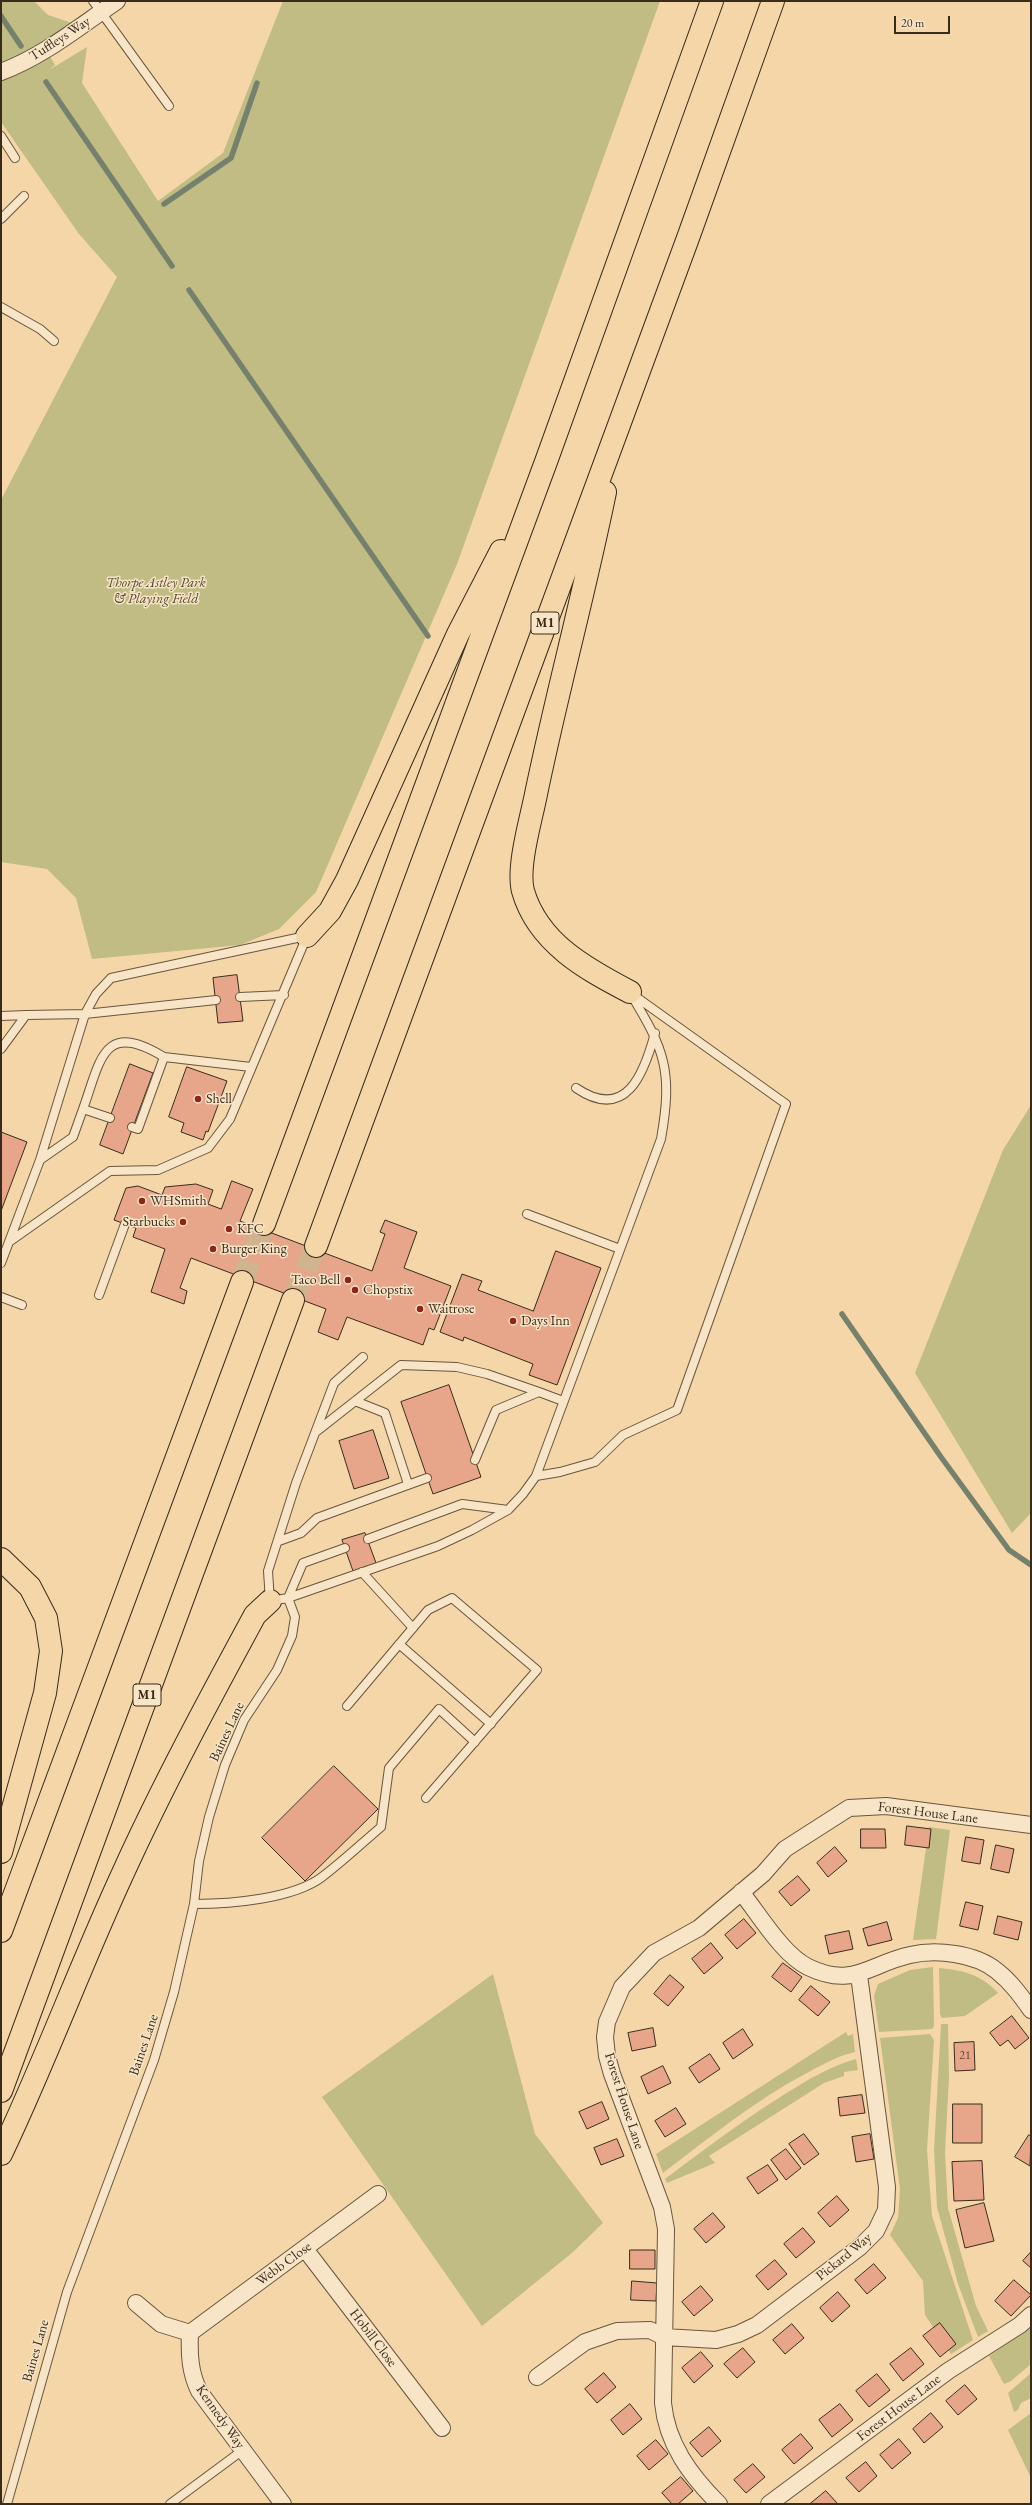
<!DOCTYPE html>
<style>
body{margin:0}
#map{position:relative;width:1032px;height:2505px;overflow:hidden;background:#f4d6a9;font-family:"EB Garamond",serif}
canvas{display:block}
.frame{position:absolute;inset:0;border:2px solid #392c1b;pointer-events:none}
.scale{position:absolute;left:894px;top:16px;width:56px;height:18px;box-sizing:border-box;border:2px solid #392c1b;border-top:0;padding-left:5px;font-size:12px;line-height:14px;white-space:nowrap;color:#392c1b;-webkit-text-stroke:3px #f8e4c7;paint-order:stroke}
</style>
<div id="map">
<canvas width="1032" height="2505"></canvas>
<div class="frame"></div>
<div class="scale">20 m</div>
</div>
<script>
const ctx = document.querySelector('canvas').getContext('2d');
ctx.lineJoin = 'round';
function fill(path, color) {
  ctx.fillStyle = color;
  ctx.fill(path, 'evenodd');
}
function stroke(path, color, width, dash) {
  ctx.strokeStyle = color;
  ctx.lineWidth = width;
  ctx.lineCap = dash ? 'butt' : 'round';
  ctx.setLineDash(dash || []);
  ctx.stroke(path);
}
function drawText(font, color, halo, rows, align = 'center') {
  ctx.font = font + ' "EB Garamond",serif';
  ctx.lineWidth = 3;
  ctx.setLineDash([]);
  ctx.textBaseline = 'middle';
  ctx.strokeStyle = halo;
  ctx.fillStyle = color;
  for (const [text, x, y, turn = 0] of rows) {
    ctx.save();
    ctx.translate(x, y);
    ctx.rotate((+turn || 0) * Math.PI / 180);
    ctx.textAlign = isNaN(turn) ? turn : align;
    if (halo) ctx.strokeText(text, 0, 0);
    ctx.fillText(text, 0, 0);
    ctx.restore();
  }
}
const green = new Path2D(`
 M 1,1 L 34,1 L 48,15 L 81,26 L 46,50 L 55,65 L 49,70 L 87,47 L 82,83 L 158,201 L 223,153 L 283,1 L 660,1 L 457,564 L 316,892 L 279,929 L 240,945 L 92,959 L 76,898 L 47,869 L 1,862 L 1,500 L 117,277 L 79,234 L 1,122 Z
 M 1031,1105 L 1031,1513 L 1012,1533 L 915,1373 L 1003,1150 Z
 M 929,1827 L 950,1830 L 936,1939 L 913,1940 Z
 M 933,1967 L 934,2026 L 932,2029 L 879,2032 L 874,1996 L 878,1984 L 910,1970 Z
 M 939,1968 C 963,1970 982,1975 998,1993 L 965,2016 L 942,2018 L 940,2014 Z
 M 493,1974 L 535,2134 L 603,2223 L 573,2252 L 482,2326 L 322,2097 Z
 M 941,2024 L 948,2024 L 949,2077 L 945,2153 L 948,2208 L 976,2306 L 988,2331 L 978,2337 L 958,2284 L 937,2207 L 934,2150 Z
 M 846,2032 L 848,2036 L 853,2034 L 855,2052 C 837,2056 822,2065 805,2074 C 754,2101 709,2138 663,2173 L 656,2154 Z
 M 930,2034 L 934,2040 L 927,2150 L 932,2216 L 973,2340 L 951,2354 L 925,2315 L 923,2281 L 890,2235 L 898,2218 L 900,2189 L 880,2038 Z
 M 856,2059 L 858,2070 L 844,2072 L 844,2076 L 824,2083 L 709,2156 L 715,2163 L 667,2183 L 665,2179 C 705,2149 743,2120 785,2094 C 808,2080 830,2066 856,2059 Z
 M 1031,2327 L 1031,2364 L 1011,2381 L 1004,2384 L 989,2356 Z
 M 1031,2373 L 1031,2398 L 1021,2403 L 1018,2410 L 1014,2412 L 1008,2393 Z
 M 1031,2413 L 1031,2478 L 1008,2430 Z`);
const stream = new Path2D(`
 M 1,16 L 21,46
 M 46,82 L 172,266
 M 164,204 L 231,158 L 257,83
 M 189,290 L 428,636
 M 842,1314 L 941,1457 L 1009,1550 L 1031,1565`);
const building = new Path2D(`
 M 237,975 L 243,1021 L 218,1023 L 213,978 Z
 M 130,1064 L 153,1073 L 123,1154 L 100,1145 Z
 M 187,1067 L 227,1081 L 208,1132 L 206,1131 L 203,1140 L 181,1132 L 184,1123 L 169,1117 Z
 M 1,1132 L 27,1142 L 1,1211 Z
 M 232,1181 L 253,1189 L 240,1221 L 372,1271 L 385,1234 L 380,1232 L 385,1220 L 417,1232 L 404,1268 L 451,1286 L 434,1330 L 429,1328 L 423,1345 L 347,1317 L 338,1340 L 318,1332 L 326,1309 L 191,1258 L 180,1288 L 187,1291 L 184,1304 L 151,1292 L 165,1249 L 133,1237 L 136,1228 L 114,1220 L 126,1188 L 138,1186 L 162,1195 L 165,1187 L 196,1184 L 213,1190 L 208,1204 L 221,1209 Z
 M 556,1251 L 601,1268 L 557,1385 L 529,1375 L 533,1364 L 464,1337 L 463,1341 L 440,1332 L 462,1274 L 482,1281 L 478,1290 L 533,1311 Z
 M 449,1385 L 481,1477 L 433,1494 L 401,1402 Z
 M 373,1430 L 389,1478 L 354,1489 L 339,1441 Z
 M 365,1533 L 376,1563 L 353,1571 L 342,1540 Z
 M 334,1766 L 378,1809 L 305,1881 L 262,1838 Z
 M 907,1826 L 931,1829 L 929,1848 L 905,1845 Z
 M 861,1829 L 885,1829 L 886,1848 L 861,1848 Z
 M 966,1837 L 984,1840 L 980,1864 L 962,1861 Z
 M 996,1845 L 1014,1849 L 1009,1873 L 991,1869 Z
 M 835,1847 L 847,1861 L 828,1877 L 817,1863 Z
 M 798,1876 L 810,1890 L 791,1906 L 779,1892 Z
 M 966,1902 L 983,1906 L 978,1930 L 960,1926 Z
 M 998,1916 L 1022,1922 L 1018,1940 L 994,1934 Z
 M 744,1919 L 756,1933 L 737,1949 L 725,1935 Z
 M 887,1922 L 892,1940 L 868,1946 L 863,1929 Z
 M 849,1931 L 853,1949 L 829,1954 L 825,1936 Z
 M 711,1943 L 723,1958 L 704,1974 L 692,1959 Z
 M 783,1963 L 802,1977 L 791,1992 L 772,1977 Z
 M 670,1975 L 684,1987 L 668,2006 L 654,1994 Z
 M 811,1986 L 830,2002 L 818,2016 L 799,2000 Z
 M 1012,2016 L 1029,2038 L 1015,2049 L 1008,2040 L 1000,2046 L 990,2033 Z
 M 653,2028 L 656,2046 L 632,2051 L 628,2033 Z
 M 743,2029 L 753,2045 L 733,2059 L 723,2043 Z
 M 974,2042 L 975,2070 L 955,2071 L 954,2043 Z
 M 710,2054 L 720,2069 L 699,2083 L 689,2068 Z
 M 663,2066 L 671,2083 L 648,2094 L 641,2077 Z
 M 862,2095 L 865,2113 L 840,2116 L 838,2098 Z
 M 602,2102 L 609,2119 L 587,2129 L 579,2112 Z
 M 953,2104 L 982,2104 L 982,2143 L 953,2143 Z
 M 676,2108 L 686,2124 L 665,2137 L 655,2121 Z
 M 804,2134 L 819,2154 L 804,2165 L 789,2144 Z
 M 870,2134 L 874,2159 L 856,2162 L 852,2137 Z
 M 1029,2135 L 1031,2136 L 1030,2166 L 1015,2157 Z
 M 617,2139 L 624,2156 L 601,2165 L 594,2148 Z
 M 786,2149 L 801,2168 L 786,2180 L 771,2160 Z
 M 982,2161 L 984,2200 L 954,2201 L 952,2162 Z
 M 768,2165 L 778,2180 L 758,2194 L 747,2178 Z
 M 837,2196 L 849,2210 L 830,2227 L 818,2213 Z
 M 984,2203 L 994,2241 L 965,2248 L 956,2210 Z
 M 713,2213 L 725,2227 L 706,2243 L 694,2229 Z
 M 803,2228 L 815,2242 L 796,2258 L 784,2244 Z
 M 630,2250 L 655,2250 L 655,2269 L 630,2269 Z
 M 1031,2252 L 1031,2268 L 1023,2261 Z
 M 775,2260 L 787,2274 L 768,2290 L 756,2276 Z
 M 874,2264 L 886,2278 L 867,2294 L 855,2280 Z
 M 1014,2280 L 1031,2295 L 1011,2316 L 995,2301 Z
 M 632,2281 L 657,2283 L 656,2301 L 631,2300 Z
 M 701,2286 L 713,2300 L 694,2316 L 682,2302 Z
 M 838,2292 L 850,2306 L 832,2322 L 820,2308 Z
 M 940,2323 L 956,2344 L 940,2357 L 923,2336 Z
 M 792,2324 L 804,2338 L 785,2354 L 773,2340 Z
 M 743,2348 L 755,2362 L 737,2378 L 724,2364 Z
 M 911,2348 L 924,2364 L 903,2381 L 890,2364 Z
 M 701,2352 L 713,2366 L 694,2383 L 682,2368 Z
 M 604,2373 L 616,2387 L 597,2403 L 585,2389 Z
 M 877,2374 L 890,2390 L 869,2407 L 856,2391 Z
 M 965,2385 L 977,2399 L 958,2415 L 946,2401 Z
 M 630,2404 L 642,2419 L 623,2435 L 611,2420 Z
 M 840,2404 L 853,2420 L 832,2437 L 819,2420 Z
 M 931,2413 L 943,2427 L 924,2443 L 913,2429 Z
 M 709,2427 L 721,2441 L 702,2457 L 690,2443 Z
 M 801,2434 L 813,2448 L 794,2464 L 782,2450 Z
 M 899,2439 L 911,2453 L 892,2469 L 880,2455 Z
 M 656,2440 L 668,2454 L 649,2470 L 637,2456 Z
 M 866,2462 L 877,2476 L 859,2492 L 846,2478 Z
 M 753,2464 L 765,2477 L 746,2493 L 734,2480 Z
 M 681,2477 L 693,2491 L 678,2504 L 672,2504 L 662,2493 Z
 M 826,2491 L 838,2504 L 810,2504 Z`);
const highwayTunnel = new Path2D(`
 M 242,1282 L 264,1224
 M 293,1300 L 316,1246`);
const lane = new Path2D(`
 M 93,1 L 169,106
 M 1,136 L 15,158
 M 1,219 L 24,196
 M 1,307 L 40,329 L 54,341
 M 240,997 L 284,995
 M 1,1016 L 26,1015
 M 1,1049 L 26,1015 L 85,1014 L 216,1000
 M 576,1088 C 626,1122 644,1074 655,1033
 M 83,1109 C 101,1059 103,1020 164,1057
 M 132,1127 L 138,1129 L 164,1057 L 251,1067
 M 40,1160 L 73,1137 L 83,1109 L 110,1118
 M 527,1214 L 620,1249
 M 9,1242 L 110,1171 L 158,1170 L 208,1148 L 230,1119 L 307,936
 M 1,1263 L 40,1160 L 85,1014 L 96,994 L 111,978 L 306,936
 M 99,1295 L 125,1224
 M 1,1297 L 22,1305
 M 363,1357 L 334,1383 L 296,1483 L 268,1571 L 270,1601 L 288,1598 L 438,1546 L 472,1530 L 508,1510 L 523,1494 L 536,1476 L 661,1139 C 673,1071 665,1050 630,993
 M 355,1401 L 385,1413 L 408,1484
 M 317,1431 L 401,1365 L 457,1367 L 487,1374 L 539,1392
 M 475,1460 L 496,1410 L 539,1392 L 563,1401
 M 536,1476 L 560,1472 L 595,1462 L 623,1435 L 677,1410 L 786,1104 L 632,994
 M 368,1539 L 462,1504 L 508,1510
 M 279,1541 L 301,1533 L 317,1518 L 427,1478
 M 362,1572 L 413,1628
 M 399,1644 L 491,1724
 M 347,1706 L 428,1610 L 452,1598 L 537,1670 L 426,1798
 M 194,1904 C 230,1904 293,1899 322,1877 C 342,1862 361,1844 381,1827 L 389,1768 L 439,1709 L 475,1742
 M 7,2504 L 67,2292 L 154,2060 L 174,1992 L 194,1904 L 199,1861 L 209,1817 L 225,1765 L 244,1720 L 277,1670 L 292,1636 L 295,1617 L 288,1598 L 303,1563 L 345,1548
 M 170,2504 L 243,2450`);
const street = new Path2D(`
 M 1,72 C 44,56 80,26 117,1
 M 741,1892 C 759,1914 782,1954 808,1967 C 853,1989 869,1964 910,1955 C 936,1949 975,1953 997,1971 C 1011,1982 1021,1996 1031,2010
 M 305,2249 L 442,2428
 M 136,2303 L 161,2324 L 190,2333 C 189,2355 190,2372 199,2391 L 283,2504
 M 190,2333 L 378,2194
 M 537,2377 L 585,2342 L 617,2331 L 650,2330 L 664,2337 L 716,2340 L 738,2334 L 757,2325 L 860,2247 L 876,2231 L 886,2210 L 887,2187 L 859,1975
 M 719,2504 C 690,2475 667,2444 663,2403 L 666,2229 L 662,2207 L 612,2074 L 607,2056 L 605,2037 L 607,2022 L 622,1987 L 654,1953 L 699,1928 L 763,1874 L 785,1849 L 849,1808 L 886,1806 L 1031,1825
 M 769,2504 L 948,2371 L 1020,2325 L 1031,2315`);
const highway = new Path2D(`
 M 605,492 C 584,595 556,696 535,799 C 530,823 517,868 523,891 C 538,943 586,969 630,992
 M 307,936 L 330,911 L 347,880 L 458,634 L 501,551
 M 264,1224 L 547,459 L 712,1
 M 316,1246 L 688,238 L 773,1
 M 1,1559 L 30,1587 L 46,1618 L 51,1651 L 45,1693 L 1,1852
 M 1,1931 L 242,1282
 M 1,2091 L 293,1300
 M 1,2154 C 45,2062 80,1966 123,1873 C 163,1785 209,1700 255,1615 L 270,1601`);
const markers = [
 [198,1099,4,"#8f2418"],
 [142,1201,4,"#8f2418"],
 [183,1222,4,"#8f2418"],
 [229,1229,4,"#8f2418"],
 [213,1249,4,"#8f2418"],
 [348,1280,4,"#8f2418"],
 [355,1290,4,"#8f2418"],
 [420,1309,4,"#8f2418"],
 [513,1321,4,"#8f2418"]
];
const numberNames = [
 ["21",965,2056]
];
const shields = [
 [545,623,28],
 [147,1695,28]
];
const shieldNames = [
 ["M1",545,623],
 ["M1",147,1695]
];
const streetNames = [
 ["Tuffleys Way",60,39,-33],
 ["Baines Lane",227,1732,-65],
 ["Forest House Lane",928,1813,7],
 ["Baines Lane",144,2045,-71],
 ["Forest House Lane",624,2101,72],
 ["Pickard Way",844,2257,-39],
 ["Webb Close",284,2264,-36],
 ["Hobill Close",373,2338,53],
 ["Baines Lane",36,2351,-74],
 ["Forest House Lane",899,2408,-37],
 ["Kennedy Way",220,2417,55]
];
const parkNames = [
 ["Thorpe Astley Park",156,583],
 ["& Playing Field",156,599]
];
const poiNames = [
 ["Shell",206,1099],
 ["WHSmith",150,1201],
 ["Starbucks",175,1222,"right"],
 ["KFC",237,1229],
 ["Burger King",221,1249],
 ["Taco Bell",340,1280,"right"],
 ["Chopstix",363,1290],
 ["Waitrose",428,1309],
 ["Days Inn",521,1321]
];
fill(green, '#c0bc84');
stroke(stream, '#75816d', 5.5);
fill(building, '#e7a589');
stroke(building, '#392c1b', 1);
stroke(highwayTunnel, '#cfb48d', 22, [22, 11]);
stroke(lane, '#68563e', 10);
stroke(street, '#68563e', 18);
stroke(highway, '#392c1b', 24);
stroke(lane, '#f8e4c7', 8);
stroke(street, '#f8e4c7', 16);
stroke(highway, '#f4d6a9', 22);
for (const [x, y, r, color] of markers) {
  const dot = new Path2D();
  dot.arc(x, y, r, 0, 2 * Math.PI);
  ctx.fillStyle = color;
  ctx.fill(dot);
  stroke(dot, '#f8e4c7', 1.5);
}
drawText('12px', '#644a36', null, numberNames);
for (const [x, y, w] of shields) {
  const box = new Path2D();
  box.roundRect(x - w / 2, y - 11, w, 22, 3);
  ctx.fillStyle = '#f8e4c7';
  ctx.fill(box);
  stroke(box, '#392c1b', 1);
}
drawText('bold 13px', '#392c1b', null, shieldNames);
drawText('14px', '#392c1b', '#f8e4c7', streetNames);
drawText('italic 14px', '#544930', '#f8e4c7', parkNames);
drawText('14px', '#392c1b', '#f8e4c7', poiNames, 'left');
</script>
